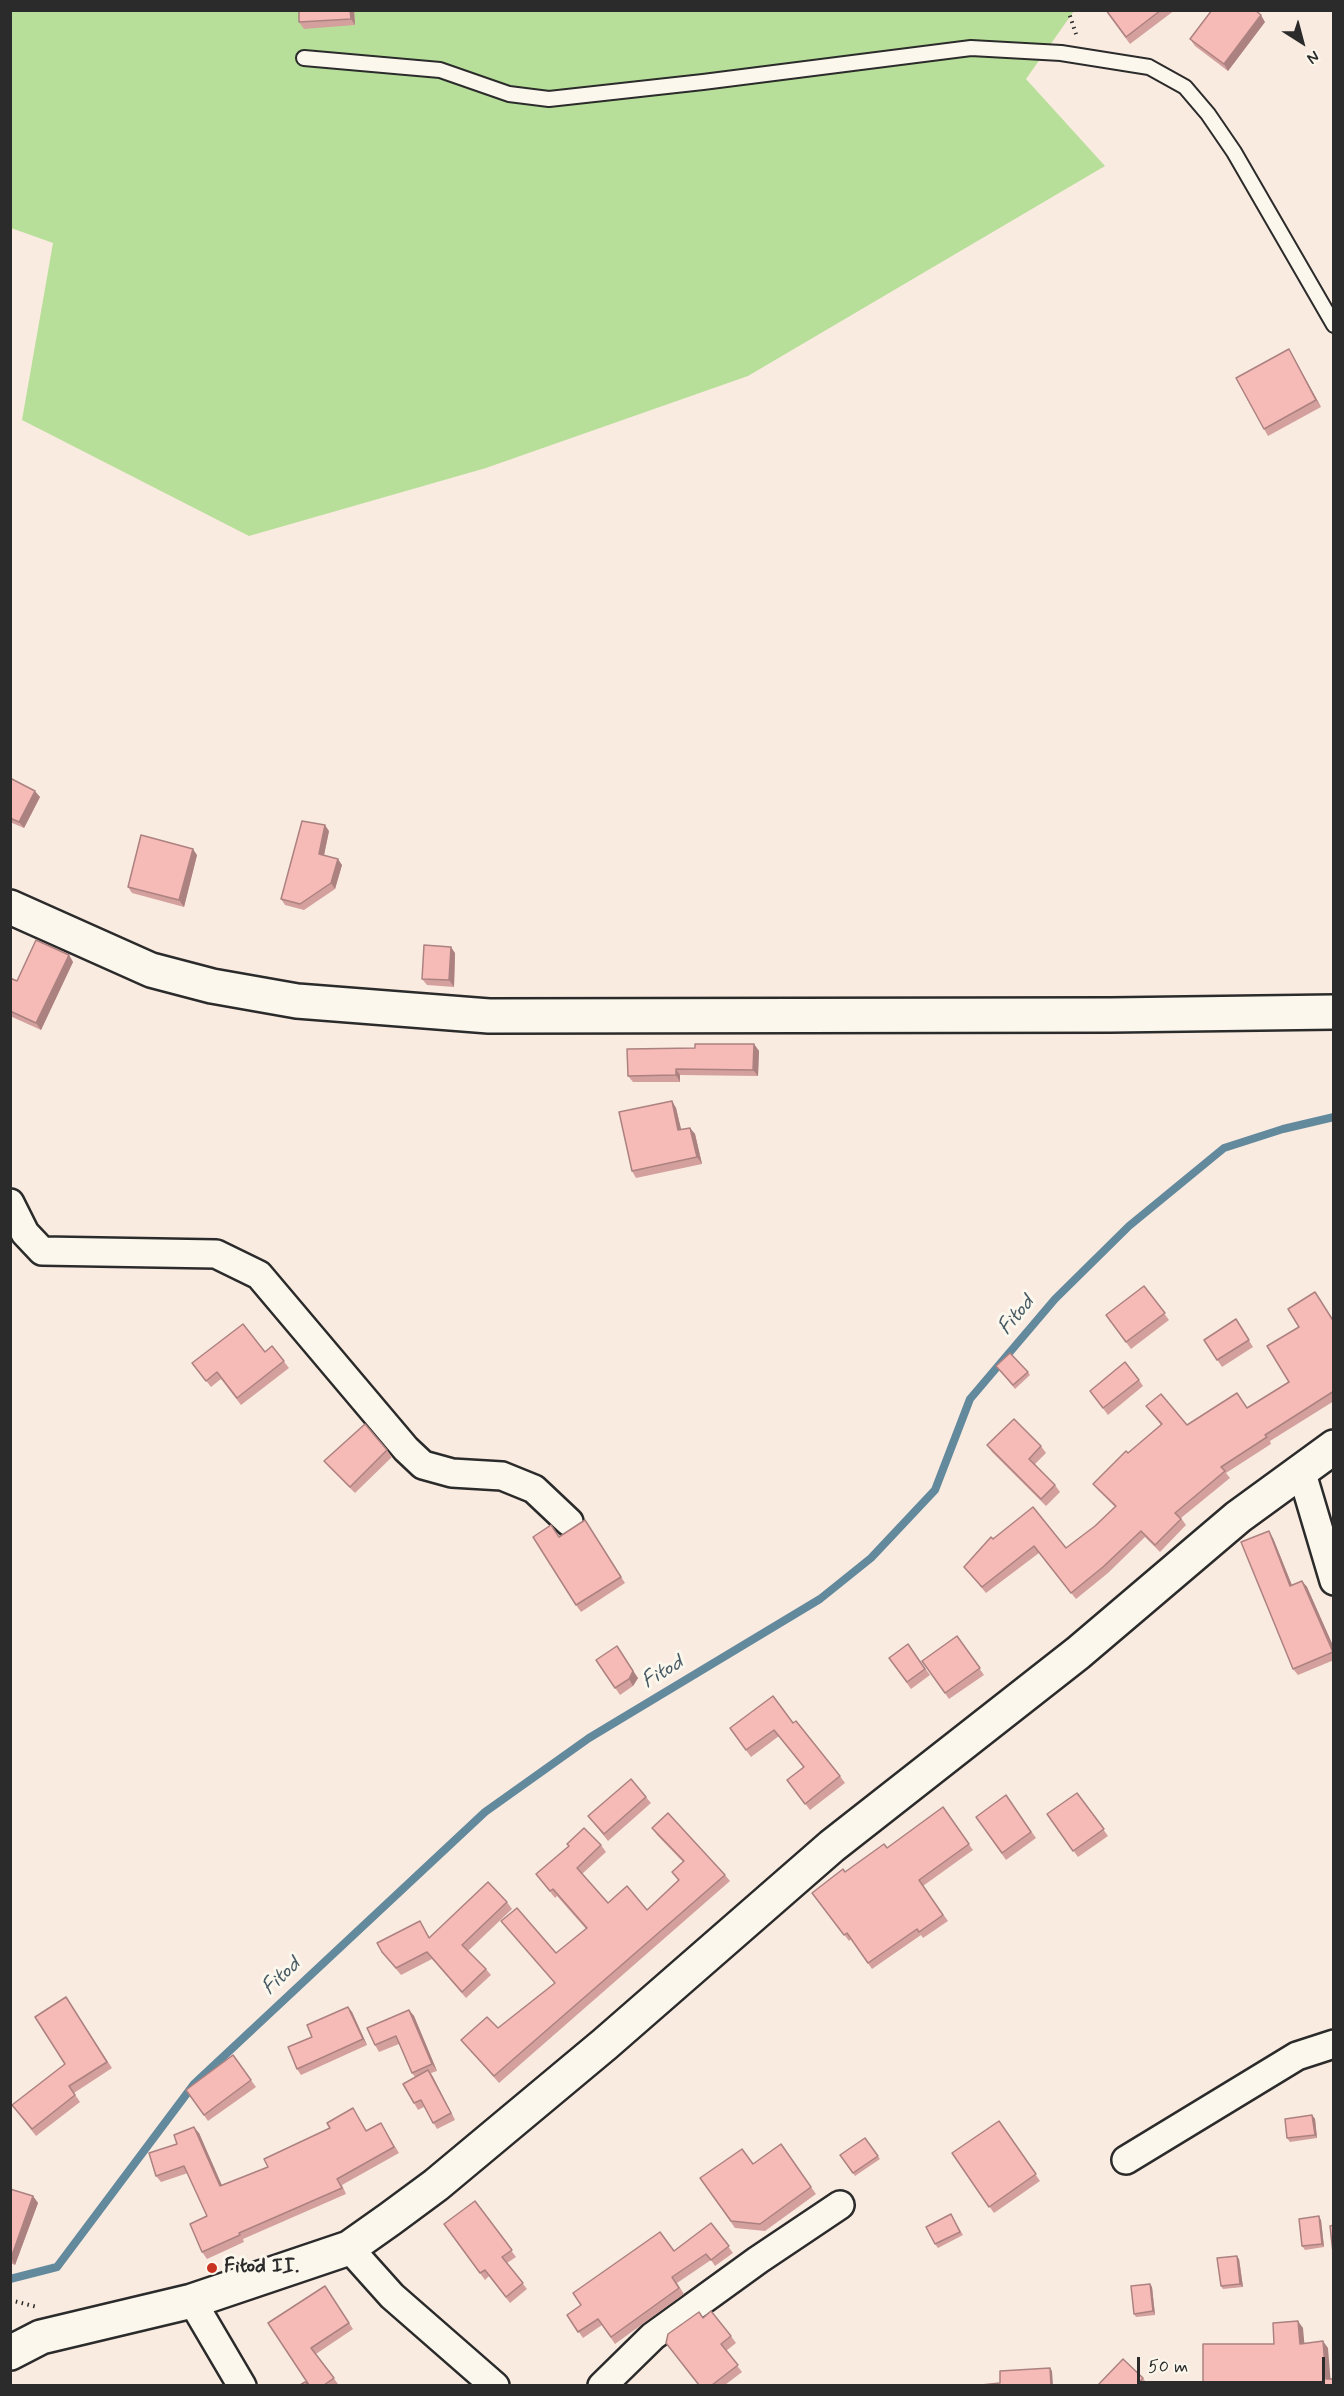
<!DOCTYPE html>
<style>
body{margin:0}
#map{position:relative;width:1344px;height:2396px;overflow:hidden;background:#faebe1;font-family:Mynerve,sans-serif}
canvas{display:block}
.frame{position:absolute;inset:0;border:12px solid #2b2b2b;pointer-events:none}
.north{position:absolute;left:1272px;top:12px;width:60px;height:60px;-webkit-text-stroke:4px #fbf7ec;paint-order:stroke;rotate:144deg;font-size:16px;font-weight:700;line-height:24px;text-align:center;color:#2b2b2b}
.north::after{content:'';display:block;margin:auto;width:21px;height:27px;background:#2b2b2b;clip-path:polygon(50% 0,100% 100%,50% 72%,0 100%)}
.scale{position:absolute;left:1137px;top:2357px;width:188px;height:27px;box-sizing:border-box;border:3px solid #2b2b2b;border-top:0;padding-left:8px;font-size:18px;line-height:21px;white-space:nowrap;color:#2b2b2b;-webkit-text-stroke:4px #fbf7ec;paint-order:stroke}
</style>
<div id="map">
<canvas width="1344" height="2396"></canvas>
<div class="frame"></div>
<div class="north">N</div>
<div class="scale">50 m</div>
</div>
<script>
const ctx = document.querySelector('canvas').getContext('2d');
ctx.lineJoin = 'round';
function fill(path, color) {
  ctx.fillStyle = color;
  ctx.fill(path, 'evenodd');
}
function stroke(path, color, width, dash) {
  ctx.strokeStyle = color;
  ctx.lineWidth = width;
  ctx.lineCap = dash ? 'butt' : 'round';
  ctx.setLineDash(dash || []);
  ctx.stroke(path);
}
function drawText(font, color, halo, rows, align = 'center') {
  ctx.font = font + ' Mynerve,sans-serif';
  ctx.lineWidth = 6;
  ctx.setLineDash([]);
  ctx.textBaseline = 'middle';
  ctx.strokeStyle = halo;
  ctx.fillStyle = color;
  for (const [text, x, y, turn = 0] of rows) {
    ctx.save();
    ctx.translate(x, y);
    ctx.rotate((+turn || 0) * Math.PI / 180);
    ctx.textAlign = isNaN(turn) ? turn : align;
    if (halo) ctx.strokeText(text, 0, 0);
    ctx.fillText(text, 0, 0);
    ctx.restore();
  }
}
const green = new Path2D(`
 M 10,11 L 1074,11 L 1026,79 L 1105,166 L 748,376 L 486,468 L 249,536 L 22,420 L 53,243 L 11,228 Z`);
const stream = new Path2D(`
 M 10,2279 L 57,2267 L 194,2084 L 485,1812 L 589,1738 L 820,1599 L 871,1558 L 935,1490 L 970,1399 L 1055,1299 L 1129,1226 L 1224,1148 L 1283,1129 L 1334,1117`);
const path = new Path2D(`
 M 1068,10 L 1077,37
 M 10,2300 L 37,2307`);
const lane = new Path2D(`
 M 304,58 L 440,70 L 509,94 L 549,99 L 703,82 L 971,48 L 1061,53 L 1149,67 L 1185,87 L 1208,114 L 1234,152 L 1334,325`);
const street = new Path2D(`
 M 10,1203 L 25,1233 L 42,1251 L 216,1254 L 259,1275 L 406,1449 L 423,1465 L 452,1473 L 502,1476 L 534,1489 L 569,1522
 M 1301,1470 L 1334,1581
 M 1126,2160 L 1297,2056 L 1334,2044
 M 349,2248 L 392,2296 L 495,2386
 M 192,2301 L 242,2386
 M 602,2386 L 653,2336 L 758,2260 L 840,2205`);
const secondary = new Path2D(`
 M 10,907 L 151,970 L 212,986 L 297,1001 L 489,1016 L 1111,1015 L 1334,1012
 M 10,2353 L 41,2337 L 192,2301 L 349,2248 L 390,2219 L 436,2185 L 605,2044 L 832,1846 L 1078,1653 L 1238,1517 L 1334,1447`);
const wall = new Path2D(`
 M 354,10 L 355,25 L 304,29 L 299,22 Z
 M 1105,10 L 1175,10 L 1130,44 Z
 M 1265,22 L 1228,71 L 1195,46 L 1190,39 Z
 M 1289,349 L 1293,356 L 1321,407 L 1268,436 L 1264,429 Z
 M 10,778 L 40,797 L 24,828 L 10,822 Z
 M 329,831 L 324,855 L 342,865 L 335,889 L 304,910 L 285,905 L 281,899 Z
 M 197,855 L 184,907 L 132,893 L 128,887 Z
 M 455,953 L 454,987 L 427,985 L 422,979 Z
 M 69,955 L 73,962 L 41,1030 L 10,1016 L 10,978 L 17,981 Z
 M 754,1044 L 759,1051 L 758,1076 L 680,1075 L 680,1082 L 633,1082 L 628,1076 L 695,1048 Z
 M 672,1101 L 676,1108 L 681,1130 L 690,1128 L 695,1134 L 702,1164 L 636,1178 L 632,1171 Z
 M 1144,1286 L 1169,1320 L 1131,1349 L 1106,1315 Z
 M 1320,1299 L 1334,1321 L 1334,1401 L 1270,1441 L 1271,1444 L 1226,1473 L 1230,1478 L 1181,1518 L 1186,1525 L 1160,1552 L 1145,1537 L 1108,1573 L 1076,1599 L 1039,1553 L 986,1593 L 969,1573 L 964,1567 L 993,1539 L 1066,1548 L 1095,1526 L 1115,1507 L 1098,1490 L 1093,1484 L 1161,1425 L 1146,1406 L 1187,1425 L 1247,1408 L 1289,1382 L 1299,1327 Z
 M 1236,1319 L 1253,1347 L 1222,1367 L 1204,1340 Z
 M 272,1346 L 289,1368 L 241,1405 L 221,1379 L 211,1387 L 192,1363 L 265,1352 Z
 M 996,1366 L 1028,1372 L 1030,1375 L 1015,1389 Z
 M 1139,1380 L 1143,1386 L 1108,1415 L 1090,1391 Z
 M 987,1445 L 1041,1446 L 1046,1453 L 1035,1464 L 1055,1485 L 1060,1492 L 1046,1506 L 992,1452 Z
 M 387,1450 L 392,1457 L 355,1493 L 329,1467 L 324,1461 Z
 M 585,1520 L 625,1583 L 581,1612 L 576,1605 L 559,1537 Z
 M 1273,1538 L 1292,1585 L 1302,1581 L 1307,1587 L 1334,1648 L 1334,1660 L 1298,1675 L 1293,1669 Z
 M 957,1636 L 984,1675 L 949,1699 L 922,1661 Z
 M 908,1644 L 930,1675 L 911,1689 L 889,1658 Z
 M 596,1660 L 638,1678 L 633,1686 L 620,1695 Z
 M 793,1723 L 840,1776 L 845,1783 L 810,1810 L 787,1780 L 803,1767 L 779,1736 L 751,1757 L 730,1728 Z
 M 1077,1793 L 1108,1836 L 1078,1857 L 1047,1814 Z
 M 1006,1795 L 1036,1838 L 1006,1860 L 976,1817 Z
 M 646,1797 L 651,1803 L 608,1841 L 588,1816 Z
 M 943,1807 L 973,1850 L 923,1886 L 948,1921 L 923,1938 L 921,1935 L 872,1969 L 851,1939 L 849,1941 L 812,1893 L 845,1872 L 887,1848 Z
 M 652,1828 L 725,1875 L 730,1881 L 499,2083 L 466,2046 L 461,2040 L 498,2028 L 555,1983 L 501,1921 L 556,1953 L 586,1929 L 557,1896 L 555,1898 L 536,1874 L 569,1847 L 567,1844 L 601,1845 L 606,1852 L 582,1874 L 608,1903 L 647,1910 L 678,1880 L 672,1872 L 683,1862 L 657,1835 Z
 M 507,1902 L 512,1909 L 468,1951 L 486,1969 L 491,1975 L 466,1998 L 432,1959 L 401,1975 L 382,1952 L 420,1921 L 430,1938 Z
 M 66,1997 L 112,2068 L 74,2093 L 80,2102 L 36,2136 L 12,2105 L 65,2064 Z
 M 348,2007 L 352,2012 L 367,2045 L 301,2075 L 297,2069 L 312,2037 Z
 M 409,2010 L 414,2016 L 437,2071 L 431,2073 L 455,2120 L 437,2129 L 424,2107 L 418,2110 L 414,2103 L 415,2077 L 412,2073 L 399,2044 L 379,2052 L 375,2045 Z
 M 233,2055 L 256,2087 L 208,2121 L 186,2090 Z
 M 357,2115 L 367,2131 L 385,2130 L 399,2153 L 342,2185 L 346,2194 L 243,2239 L 244,2242 L 207,2259 L 202,2252 L 207,2216 L 188,2173 L 161,2182 L 156,2176 L 177,2144 L 199,2133 L 221,2185 L 268,2167 L 330,2128 Z
 M 1312,2115 L 1315,2119 L 1317,2138 L 1290,2142 L 1287,2138 Z
 M 999,2121 L 1040,2181 L 994,2213 L 952,2153 Z
 M 865,2138 L 880,2159 L 855,2176 L 840,2155 Z
 M 781,2144 L 816,2194 L 765,2231 L 735,2228 L 700,2178 L 753,2164 Z
 M 10,2189 L 33,2196 L 38,2203 L 15,2265 L 10,2263 Z
 M 475,2201 L 516,2257 L 507,2263 L 527,2289 L 510,2303 L 489,2276 L 485,2280 L 444,2224 Z
 M 951,2214 L 963,2235 L 938,2248 L 935,2244 Z
 M 1321,2220 L 1324,2247 L 1305,2250 L 1302,2246 Z
 M 711,2223 L 733,2253 L 715,2266 L 711,2260 L 677,2283 L 684,2294 L 615,2344 L 602,2325 L 583,2338 L 567,2315 L 674,2251 Z
 M 1239,2259 L 1243,2287 L 1223,2289 L 1221,2286 Z
 M 1150,2284 L 1152,2287 L 1155,2315 L 1136,2317 L 1134,2314 Z
 M 325,2286 L 353,2329 L 316,2354 L 338,2384 L 336,2385 L 309,2385 L 268,2323 Z
 M 703,2318 L 731,2336 L 736,2343 L 726,2351 L 742,2372 L 725,2385 L 699,2385 L 666,2343 Z
 M 1143,2378 L 1148,2385 L 1098,2385 Z`);
const shadedWall = new Path2D(`
 M 350,10 L 354,10 L 355,25 L 351,19 Z
 M 1261,15 L 1265,22 L 1228,71 L 1224,64 Z
 M 1289,349 L 1293,356 L 1321,407 L 1316,400 Z
 M 35,791 L 40,797 L 24,828 L 19,822 Z
 M 325,825 L 329,831 L 323,860 L 319,854 Z
 M 193,849 L 197,855 L 184,907 L 179,900 Z
 M 338,859 L 342,865 L 335,889 L 331,883 Z
 M 451,947 L 455,953 L 454,987 L 449,980 Z
 M 69,955 L 73,962 L 41,1030 L 36,1023 Z
 M 754,1044 L 759,1051 L 758,1076 L 753,1070 Z
 M 676,1069 L 680,1075 L 680,1082 L 676,1075 Z
 M 672,1101 L 676,1108 L 683,1137 L 678,1130 Z
 M 690,1128 L 695,1134 L 702,1164 L 697,1157 Z
 M 1269,1531 L 1273,1538 L 1295,1593 L 1290,1586 Z
 M 1302,1581 L 1307,1587 L 1334,1648 L 1334,1652 Z
 M 617,1646 L 638,1678 L 633,1686 L 629,1679 Z
 M 348,2007 L 352,2012 L 367,2045 L 363,2039 Z
 M 409,2010 L 414,2016 L 437,2071 L 432,2064 Z
 M 428,2070 L 433,2077 L 455,2120 L 451,2113 Z
 M 1312,2115 L 1315,2119 L 1317,2138 L 1315,2135 Z
 M 194,2127 L 199,2133 L 225,2192 L 220,2186 Z
 M 33,2196 L 38,2203 L 15,2265 L 11,2258 Z
 M 1319,2216 L 1321,2220 L 1324,2247 L 1322,2244 Z
 M 1237,2256 L 1239,2259 L 1243,2287 L 1240,2284 Z
 M 1150,2284 L 1152,2287 L 1155,2315 L 1153,2311 Z
 M 1298,2321 L 1303,2328 L 1305,2350 L 1300,2344 Z
 M 1323,2341 L 1328,2348 L 1331,2385 L 1326,2379 Z
 M 1050,2368 L 1052,2371 L 1053,2385 L 1051,2385 Z`);
const building = new Path2D(`
 M 299,10 L 350,10 L 351,19 L 299,22 Z
 M 1106,10 L 1161,10 L 1126,37 Z
 M 1212,10 L 1255,10 L 1261,15 L 1224,64 L 1190,39 Z
 M 1289,349 L 1316,400 L 1264,429 L 1236,378 Z
 M 10,778 L 35,791 L 19,822 L 10,818 Z
 M 302,821 L 325,825 L 319,854 L 338,859 L 331,883 L 300,904 L 281,899 Z
 M 141,835 L 193,849 L 179,900 L 128,887 Z
 M 36,940 L 69,955 L 36,1023 L 10,1011 L 10,978 L 17,981 Z
 M 424,945 L 451,947 L 449,980 L 422,979 Z
 M 695,1044 L 754,1044 L 753,1070 L 676,1069 L 676,1075 L 628,1076 L 627,1049 L 695,1048 Z
 M 672,1101 L 678,1130 L 690,1128 L 697,1157 L 632,1171 L 619,1112 Z
 M 1144,1286 L 1165,1313 L 1126,1342 L 1106,1315 Z
 M 1315,1292 L 1334,1322 L 1334,1391 L 1265,1435 L 1267,1437 L 1221,1467 L 1225,1471 L 1175,1513 L 1181,1519 L 1155,1545 L 1141,1531 L 1103,1567 L 1071,1593 L 1034,1546 L 982,1587 L 964,1567 L 991,1537 L 993,1539 L 1033,1507 L 1066,1548 L 1095,1526 L 1116,1506 L 1093,1484 L 1126,1451 L 1128,1453 L 1162,1424 L 1146,1406 L 1161,1394 L 1187,1425 L 1237,1393 L 1247,1408 L 1289,1382 L 1267,1346 L 1299,1327 L 1288,1309 Z
 M 1236,1319 L 1249,1340 L 1217,1360 L 1204,1340 Z
 M 243,1324 L 265,1352 L 272,1346 L 284,1361 L 237,1398 L 217,1372 L 206,1381 L 192,1363 Z
 M 1010,1353 L 1028,1372 L 1013,1385 L 996,1366 Z
 M 1125,1362 L 1139,1380 L 1103,1408 L 1090,1391 Z
 M 1014,1419 L 1041,1446 L 1029,1459 L 1055,1485 L 1041,1499 L 987,1445 Z
 M 365,1424 L 387,1450 L 350,1487 L 324,1461 Z
 M 585,1520 L 621,1577 L 576,1605 L 533,1537 L 551,1525 L 559,1537 Z
 M 1269,1531 L 1290,1586 L 1302,1581 L 1333,1652 L 1293,1669 L 1241,1542 Z
 M 957,1636 L 980,1668 L 945,1693 L 922,1661 Z
 M 908,1644 L 925,1669 L 907,1682 L 889,1658 Z
 M 617,1646 L 633,1671 L 629,1679 L 615,1688 L 596,1660 Z
 M 773,1696 L 793,1723 L 796,1721 L 840,1776 L 805,1804 L 787,1780 L 804,1767 L 774,1730 L 746,1750 L 730,1728 Z
 M 631,1779 L 646,1797 L 604,1834 L 588,1816 Z
 M 1077,1793 L 1104,1829 L 1073,1851 L 1047,1814 Z
 M 1006,1795 L 1031,1832 L 1002,1853 L 976,1817 Z
 M 943,1807 L 969,1844 L 919,1880 L 943,1915 L 919,1932 L 917,1929 L 868,1963 L 847,1933 L 844,1935 L 812,1893 L 843,1869 L 845,1872 L 884,1844 L 887,1848 Z
 M 668,1813 L 725,1875 L 494,2076 L 461,2040 L 487,2017 L 498,2028 L 555,1983 L 501,1921 L 517,1908 L 556,1953 L 587,1928 L 553,1889 L 550,1891 L 536,1874 L 569,1846 L 567,1844 L 584,1828 L 601,1845 L 577,1868 L 608,1903 L 627,1886 L 647,1910 L 679,1880 L 672,1872 L 684,1861 L 652,1828 Z
 M 488,1882 L 507,1902 L 462,1945 L 486,1969 L 462,1992 L 427,1952 L 396,1968 L 382,1952 L 377,1943 L 420,1921 L 429,1938 Z
 M 66,1997 L 107,2062 L 69,2086 L 75,2095 L 32,2129 L 12,2105 L 65,2064 L 35,2017 Z
 M 348,2007 L 363,2039 L 297,2069 L 288,2047 L 312,2037 L 307,2025 Z
 M 409,2010 L 432,2064 L 412,2073 L 396,2036 L 375,2045 L 367,2028 Z
 M 233,2055 L 251,2080 L 204,2115 L 186,2090 Z
 M 428,2070 L 451,2113 L 433,2123 L 421,2100 L 414,2103 L 403,2084 Z
 M 353,2108 L 366,2131 L 381,2123 L 394,2147 L 337,2179 L 342,2188 L 239,2233 L 240,2235 L 202,2252 L 190,2224 L 207,2216 L 184,2166 L 156,2176 L 149,2153 L 177,2144 L 174,2135 L 194,2127 L 220,2186 L 268,2167 L 264,2159 L 330,2128 L 327,2123 Z
 M 1312,2115 L 1315,2135 L 1287,2138 L 1285,2119 Z
 M 999,2121 L 1036,2174 L 989,2207 L 952,2153 Z
 M 865,2138 L 878,2156 L 853,2173 L 840,2155 Z
 M 781,2144 L 811,2187 L 760,2224 L 731,2221 L 700,2178 L 742,2149 L 753,2164 Z
 M 10,2189 L 33,2196 L 11,2258 L 10,2258 Z
 M 475,2201 L 512,2250 L 502,2257 L 523,2283 L 506,2297 L 485,2270 L 480,2273 L 444,2224 Z
 M 951,2214 L 960,2232 L 935,2244 L 926,2227 Z
 M 1319,2216 L 1322,2244 L 1302,2246 L 1299,2219 Z
 M 711,2223 L 729,2246 L 711,2260 L 706,2254 L 672,2277 L 679,2288 L 611,2337 L 598,2319 L 578,2332 L 567,2315 L 581,2305 L 573,2293 L 660,2232 L 674,2251 Z
 M 1334,2225 L 1334,2262 L 1330,2226 Z
 M 1237,2256 L 1240,2284 L 1221,2286 L 1217,2258 Z
 M 1150,2284 L 1153,2311 L 1134,2314 L 1131,2286 Z
 M 325,2286 L 349,2323 L 311,2348 L 334,2378 L 324,2385 L 309,2385 L 268,2323 Z
 M 711,2311 L 731,2336 L 721,2344 L 738,2365 L 712,2385 L 699,2385 L 666,2343 L 668,2334 L 699,2312 L 703,2318 Z
 M 1298,2321 L 1300,2344 L 1323,2341 L 1326,2379 L 1334,2379 L 1334,2385 L 1203,2385 L 1203,2344 L 1274,2344 L 1273,2323 Z
 M 1123,2359 L 1143,2378 L 1137,2385 L 1138,2385 L 1098,2385 Z
 M 1050,2368 L 1051,2385 L 981,2385 L 1000,2383 L 1000,2371 Z
 M 305,2382 L 308,2385 L 300,2385 Z`);
const markers = [
 [212,2268,6,"#c8321e"]
];
const poiNames = [
 ["Fitod II.",224,2268]
];
const waterNames = [
 ["Fitod",1017,1316,-50],
 ["Fitod",663,1673,-31],
 ["Fitod",282,1977,-43]
];
fill(green, '#b8df9a');
stroke(stream, '#63899d', 8);
stroke(lane, '#2b2b2b', 18);
stroke(street, '#2b2b2b', 32);
stroke(secondary, '#2b2b2b', 38);
stroke(path, '#2b2b2b', 4, [1.5, 4.5]);
stroke(lane, '#fbf7ec', 14);
stroke(street, '#fbf7ec', 27);
stroke(secondary, '#fbf7ec', 33);
fill(wall, '#d4a09d');
fill(shadedWall, '#ac8280');
fill(building, '#f6bab7');
stroke(building, '#ac8280', 1.5);
for (const [x, y, r, color] of markers) {
  const dot = new Path2D();
  dot.arc(x, y, r, 0, 2 * Math.PI);
  ctx.fillStyle = color;
  ctx.fill(dot);
  stroke(dot, '#fbf7ec', 2);
}
drawText('bold 21px', '#2b2b2b', '#fbf7ec', poiNames, 'left');
drawText('italic 22px', '#475a64', '#fbf7ec', waterNames);
</script>
